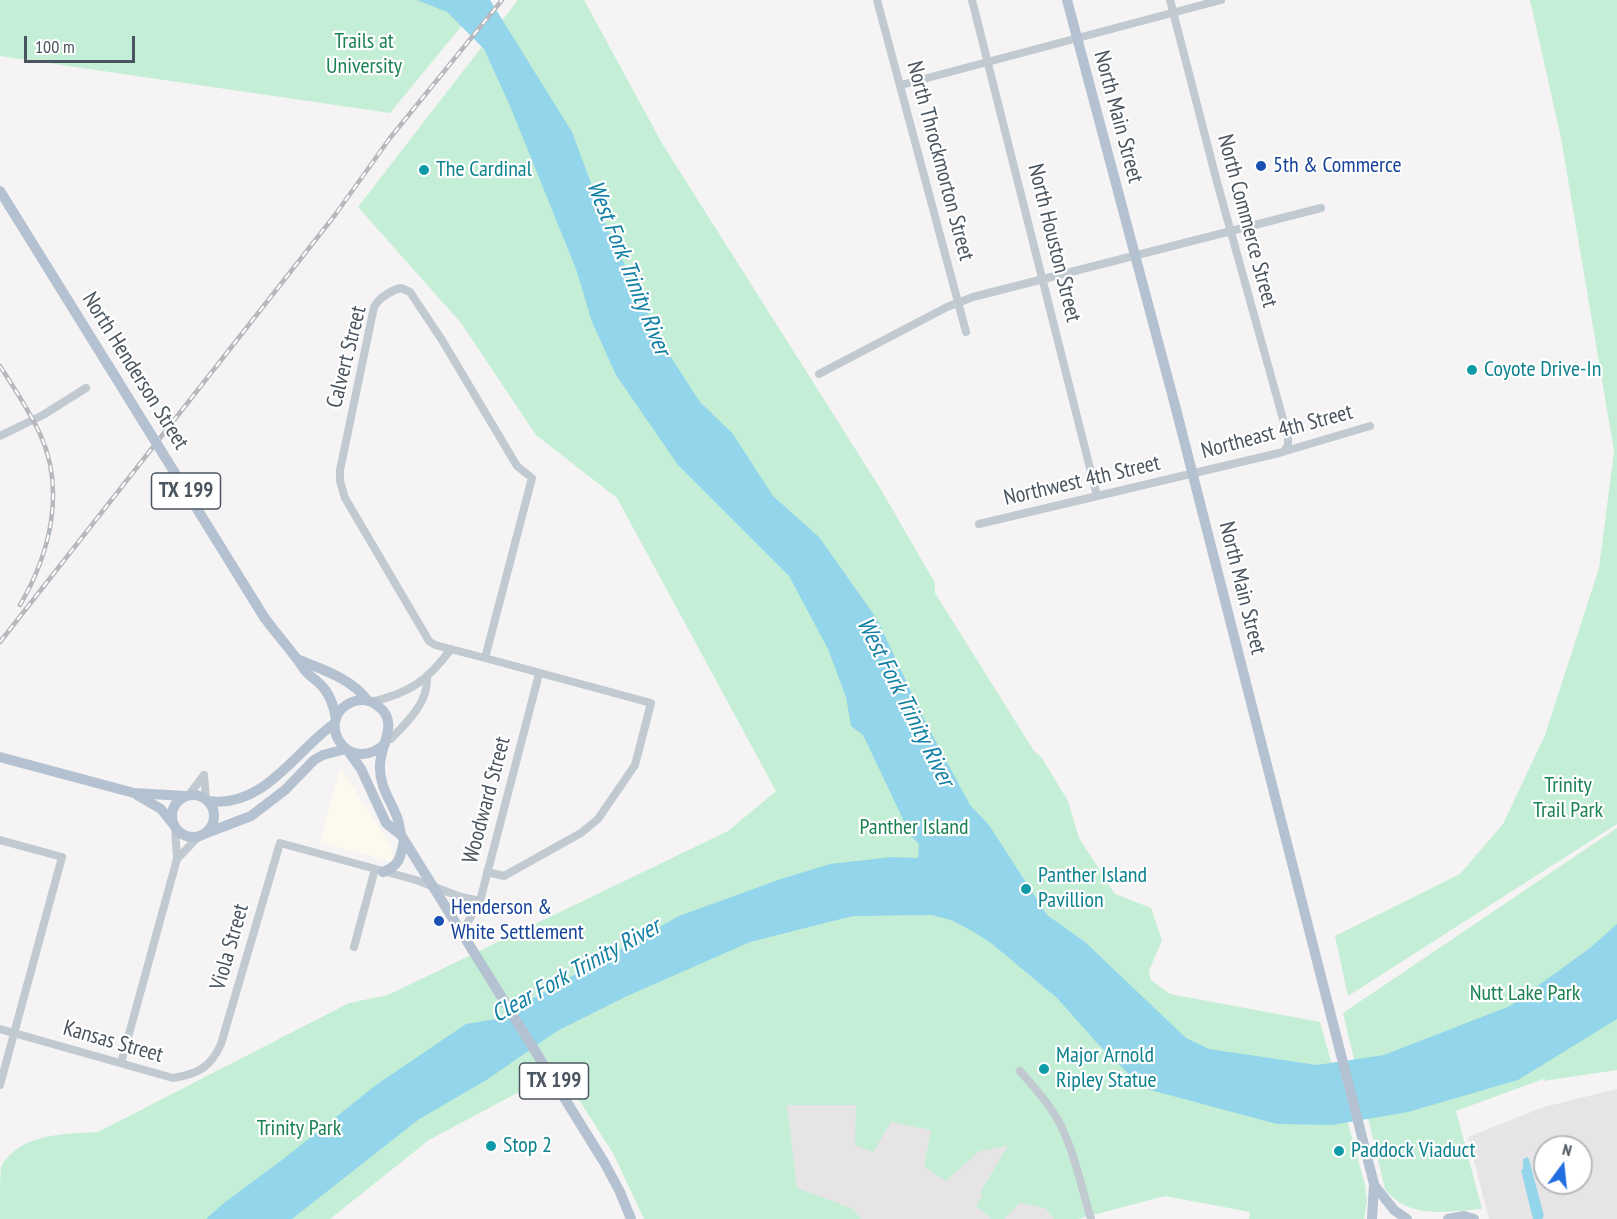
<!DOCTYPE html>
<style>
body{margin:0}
#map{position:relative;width:1617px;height:1219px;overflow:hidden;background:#f5f3f3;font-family:"PT Sans Narrow",sans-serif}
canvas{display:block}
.north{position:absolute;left:1533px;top:1135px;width:60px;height:60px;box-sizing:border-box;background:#fff;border:2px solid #b7bbbf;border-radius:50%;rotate:15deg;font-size:16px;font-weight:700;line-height:24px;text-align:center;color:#4b5560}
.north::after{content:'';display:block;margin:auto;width:21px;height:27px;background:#216ee1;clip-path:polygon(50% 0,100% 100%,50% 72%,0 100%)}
.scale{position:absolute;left:24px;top:36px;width:111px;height:27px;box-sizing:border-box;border:3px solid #4b5560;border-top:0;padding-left:8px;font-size:18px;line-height:21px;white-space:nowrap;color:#4b5560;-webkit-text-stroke:4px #fff;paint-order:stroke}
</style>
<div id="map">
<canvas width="1617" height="1219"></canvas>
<div class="north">N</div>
<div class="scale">100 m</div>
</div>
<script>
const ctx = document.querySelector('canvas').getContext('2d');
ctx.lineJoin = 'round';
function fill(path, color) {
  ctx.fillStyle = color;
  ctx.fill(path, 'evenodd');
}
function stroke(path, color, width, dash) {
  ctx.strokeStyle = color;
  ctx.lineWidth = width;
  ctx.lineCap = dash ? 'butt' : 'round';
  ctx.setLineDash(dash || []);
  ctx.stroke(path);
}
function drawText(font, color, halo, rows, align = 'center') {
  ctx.font = font + ' "PT Sans Narrow",sans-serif';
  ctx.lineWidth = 4.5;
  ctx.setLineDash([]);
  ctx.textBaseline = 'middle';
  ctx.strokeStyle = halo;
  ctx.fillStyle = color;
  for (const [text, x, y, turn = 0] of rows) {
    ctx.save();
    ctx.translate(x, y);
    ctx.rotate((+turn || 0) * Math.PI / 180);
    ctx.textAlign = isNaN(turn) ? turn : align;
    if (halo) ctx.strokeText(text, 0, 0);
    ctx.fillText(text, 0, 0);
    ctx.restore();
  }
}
const commercial = new Path2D(`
 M 340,769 L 342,770 L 391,846 L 393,854 L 391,862 L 320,842 Z`);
const education = new Path2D(`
 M 631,1036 L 1033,1142 L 1065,1219 L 644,1219 L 614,1155 Z
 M 1617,1089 L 1617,1219 L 1489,1219 L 1468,1137 L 1544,1107 ZM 1545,1147 L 1581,1147 L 1581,1183 L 1545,1183 Z`);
const green = new Path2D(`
 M 0,0 L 483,0 L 390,113 L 0,56 Z
 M 518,0 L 584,0 L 663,145 L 880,488 L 935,583 L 935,593 L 1034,751 L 1042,758 L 1068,801 L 1079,838 L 1115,894 L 1151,908 L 1162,940 L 1149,971 L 1151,980 L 1170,994 L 1320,1022 L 1365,1185 L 1367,1200 L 1364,1219 L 1249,1219 L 1250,1212 L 1165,1196 L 1078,1219 L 1054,1219 L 1045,1208 L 1020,1203 L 1004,1219 L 992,1219 L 976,1206 L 983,1195 L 980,1193 L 1008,1146 L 979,1151 L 946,1181 L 924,1167 L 931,1130 L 891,1122 L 873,1152 L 855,1145 L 856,1105 L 787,1105 L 797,1188 L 853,1209 L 861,1219 L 644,1219 L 614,1155 L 557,1065 L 517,1093 L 429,1140 L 330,1219 L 0,1219 C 0,1207 0,1176 1,1167 C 19,1133 65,1134 98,1132 L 349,1003 L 388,995 L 728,831 L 776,791 L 617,498 L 536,435 L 461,323 L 358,207 Z
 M 1530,0 L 1617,0 L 1617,824 L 1348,996 L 1335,936 L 1460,874 L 1503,824 L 1545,735 L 1599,568 L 1614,451 L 1561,138 Z
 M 1617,828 L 1617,1070 L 1543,1081 L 1546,1078 L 1456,1111 L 1482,1209 C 1442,1212 1409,1219 1385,1189 L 1343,1013 Z`);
const water = new Path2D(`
 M 417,0 L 490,0 L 572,132 L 609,232 L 665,348 L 700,402 L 733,434 L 773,496 L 819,537 L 877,619 L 925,721 L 970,805 L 989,825 L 1047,915 L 1085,942 L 1186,1038 L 1209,1049 L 1317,1065 L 1384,1055 L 1510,1006 L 1590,948 L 1617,924 L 1617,1019 L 1518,1080 L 1408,1112 L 1332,1125 L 1277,1124 L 1143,1088 L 1098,1044 L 1057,998 L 991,943 L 974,932 L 951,920 L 931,915 L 853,916 L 750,942 L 625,997 L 557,1031 L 488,1079 L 418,1120 L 292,1219 L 206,1219 L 224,1203 L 282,1160 L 376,1085 L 466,1024 L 496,1019 L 679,916 L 781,879 L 830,864 L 892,857 L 918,858 L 919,844 L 911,836 L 863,735 L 851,726 L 846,697 L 828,649 L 789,576 L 678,465 L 616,375 L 592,322 L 576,269 L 510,106 L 484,49 L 447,12 Z
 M 1527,1157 L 1529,1159 L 1544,1216 L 1542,1219 L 1533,1219 L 1521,1170 L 1523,1169 L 1523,1159 Z`);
const minor = new Path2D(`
 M 877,0 L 966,332
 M 972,0 L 1097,496
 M 1170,0 L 1217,182 L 1288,437 L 1288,445 L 1285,450
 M 901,85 L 1221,0
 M 401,288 L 410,292 L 442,340 L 517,466 L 532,478 L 485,658 L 435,645 L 429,641 L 345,498 L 340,481 L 340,470 L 374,307 C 379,298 391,290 401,288 Z
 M 819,374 L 947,307 L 973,297 L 1321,208
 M 0,436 L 43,415 L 86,388
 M 979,524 L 1279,453 L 1370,426
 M 485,658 L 651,703 L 635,765 L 598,819 L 581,833 L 504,876 L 487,872
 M 371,702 C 410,693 427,681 451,649
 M 386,740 L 391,739 C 407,722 428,703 427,678
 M 204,775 L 206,799
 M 189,795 L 204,775
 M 0,840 L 62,857 L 0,1085
 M 177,859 L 199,836
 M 462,932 L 480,901 L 539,674
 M 354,947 L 375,869
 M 0,1029 L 173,1078 C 198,1074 211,1067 221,1044 L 280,843 L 416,880 L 461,897 L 480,901
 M 121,1063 L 177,859 L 175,826
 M 1020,1071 C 1034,1087 1048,1102 1058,1120 C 1074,1150 1081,1186 1091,1219`);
const major = new Path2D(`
 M 1067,0 L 1176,409 L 1374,1184 L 1372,1219
 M 0,191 L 108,365
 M 264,617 C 277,635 292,651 304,669 C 308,675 316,680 321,685 C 330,694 334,706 336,719
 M 299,660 C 324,670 352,679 368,701
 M 385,744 C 347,777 313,719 352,702 C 361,698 371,700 378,706 C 400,722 380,745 380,765 C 379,786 390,799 397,817 C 399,822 400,829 401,835 L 604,1162 L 620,1192 L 631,1219
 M 349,752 L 361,769 L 386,823 L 401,835
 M 0,757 L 134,793 L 185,796
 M172 816a21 21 0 1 1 42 0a21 21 0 1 1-42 0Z
 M 137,795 L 161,809 L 173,824
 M 208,801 C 264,809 295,751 335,723
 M 204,834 L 251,816 L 285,790 L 314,760 L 323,755 L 346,749
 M 383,872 C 400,866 401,856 404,840
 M 1375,1186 L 1394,1210 L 1407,1219
 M 1448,1219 L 1464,1216 L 1474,1219`);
const rail = new Path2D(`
 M 0,366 C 14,388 29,410 40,434 C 66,490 50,554 20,605
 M 0,642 L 335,215 L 390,138 L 502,0`);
const majorBridge = new Path2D(`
 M 108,365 L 264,617`);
const markers = [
 [1261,166,6,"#1a4fb4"],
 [424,170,6,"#0f9aa8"],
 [1472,370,6,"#0f9aa8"],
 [1026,889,6,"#0f9aa8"],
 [439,921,6,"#1a4fb4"],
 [1044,1069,6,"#0f9aa8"],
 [491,1146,6,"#0f9aa8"],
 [1339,1151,6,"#0f9aa8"]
];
const shields = [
 [186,491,69],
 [554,1081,69]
];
const shieldNames = [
 ["TX 199",186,491],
 ["TX 199",554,1081]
];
const parkNames = [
 ["Trails at",364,42],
 ["University",364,67],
 ["Trinity",1568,786],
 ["Trail Park",1568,811],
 ["Panther Island",914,828],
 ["Nutt Lake Park",1525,994],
 ["Trinity Park",299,1129]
];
const streetNames = [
 ["North Main Street",1118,117,75],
 ["North Throckmorton Street",940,161,75],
 ["North Commerce Street",1247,221,75],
 ["North Houston Street",1054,243,76],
 ["Calvert Street",347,357,-76],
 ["North Henderson Street",135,371,58],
 ["Northeast 4th Street",1277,432,-15],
 ["Northwest 4th Street",1082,481,-13],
 ["North Main Street",1242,588,76],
 ["Woodward Street",487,800,-75],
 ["Viola Street",230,947,-74],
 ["Kansas Street",113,1042,16]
];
const transitNames = [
 ["5th & Commerce",1273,166],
 ["Henderson &",451,908],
 ["White Settlement",451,933]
];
const cultureNames = [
 ["The Cardinal",436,170],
 ["Coyote Drive-In",1484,370],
 ["Panther Island",1038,876],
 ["Pavillion",1038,901],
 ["Major Arnold",1056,1056],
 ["Ripley Statue",1056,1081],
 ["Stop 2",503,1146],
 ["Paddock Viaduct",1351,1151]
];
const waterNames = [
 ["West Fork Trinity River",628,268,68],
 ["West Fork Trinity River",905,702,63],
 ["Clear Fork Trinity River",576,971,-29]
];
fill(commercial, '#fcf9ef');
fill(education, '#e6e4e5');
fill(green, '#c4efd6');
fill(water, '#93d5eb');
stroke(minor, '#c1c9d1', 8);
stroke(major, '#b4c1d0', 10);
stroke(rail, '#b5b8bc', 4.5);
stroke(rail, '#fff', 2, [7]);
stroke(majorBridge, '#b4c1d0', 10);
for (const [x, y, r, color] of markers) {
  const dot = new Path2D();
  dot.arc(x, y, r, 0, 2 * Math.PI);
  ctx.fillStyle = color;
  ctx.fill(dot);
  stroke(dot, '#fff', 2);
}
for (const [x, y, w] of shields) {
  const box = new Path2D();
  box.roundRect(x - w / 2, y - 18, w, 36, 4.5);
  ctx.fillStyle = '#fff';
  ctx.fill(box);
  stroke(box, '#4b5560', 1.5);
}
drawText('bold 21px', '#4b5560', null, shieldNames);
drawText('22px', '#1b8252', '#fff', parkNames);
drawText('22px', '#4b5560', '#fff', streetNames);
drawText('22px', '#164399', '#fff', transitNames, 'left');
drawText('22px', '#0d838f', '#fff', cultureNames, 'left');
drawText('italic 24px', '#1180a5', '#fff', waterNames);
</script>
